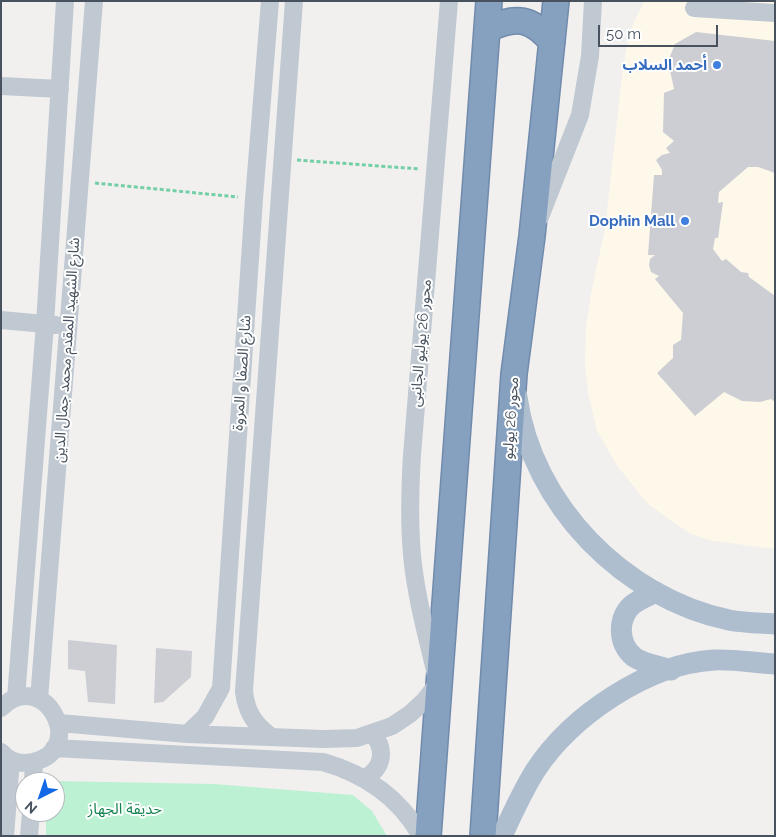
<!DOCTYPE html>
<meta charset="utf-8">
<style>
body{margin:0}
#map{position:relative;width:776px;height:837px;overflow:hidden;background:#f2efef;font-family:Raleway,sans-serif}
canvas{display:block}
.frame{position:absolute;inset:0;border:2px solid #47525e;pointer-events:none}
.north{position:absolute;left:15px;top:772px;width:50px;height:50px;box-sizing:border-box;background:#fff;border:1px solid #b5babf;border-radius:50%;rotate:221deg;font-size:14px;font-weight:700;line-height:20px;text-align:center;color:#47525e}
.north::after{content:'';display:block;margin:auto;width:18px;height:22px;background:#1368e8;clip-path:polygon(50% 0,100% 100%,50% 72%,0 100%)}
.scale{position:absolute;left:598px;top:25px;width:120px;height:22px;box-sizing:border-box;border:2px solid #47525e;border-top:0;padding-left:6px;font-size:15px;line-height:18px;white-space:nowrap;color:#47525e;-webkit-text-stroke:4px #fff;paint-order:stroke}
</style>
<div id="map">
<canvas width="776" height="837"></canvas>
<div class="frame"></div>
<div class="north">N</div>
<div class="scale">50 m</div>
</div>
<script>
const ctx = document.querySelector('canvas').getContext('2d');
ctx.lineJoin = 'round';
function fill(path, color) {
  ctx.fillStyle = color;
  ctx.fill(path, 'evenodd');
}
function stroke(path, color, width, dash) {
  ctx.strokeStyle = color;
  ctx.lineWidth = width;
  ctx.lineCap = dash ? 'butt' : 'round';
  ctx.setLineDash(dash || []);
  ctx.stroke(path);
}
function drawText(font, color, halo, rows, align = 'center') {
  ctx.font = font + ' Raleway,"Noto Sans Arabic",sans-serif';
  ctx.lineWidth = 4;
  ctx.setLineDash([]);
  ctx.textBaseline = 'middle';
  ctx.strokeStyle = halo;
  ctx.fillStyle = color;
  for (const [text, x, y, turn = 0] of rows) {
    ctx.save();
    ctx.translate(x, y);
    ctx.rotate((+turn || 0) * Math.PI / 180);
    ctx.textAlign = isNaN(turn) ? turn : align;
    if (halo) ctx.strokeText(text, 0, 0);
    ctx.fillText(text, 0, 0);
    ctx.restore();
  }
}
const commercial = new Path2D(`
 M 644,1 L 775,1 L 775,549 L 713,541 L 691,534 L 670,520 L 647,503 L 618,467 L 597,431 L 588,393 L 585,362 L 586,327 L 591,293 L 605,229 L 623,67 L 630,31 Z`);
const green = new Path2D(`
 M 56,781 L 214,784 L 353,795 L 372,811 L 387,836 L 46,836 L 46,812 L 55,812 Z`);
const building = new Path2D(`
 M 696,32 L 775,41 L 775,173 L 758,167 L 748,167 L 719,192 L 718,203 L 723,202 L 718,238 L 715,238 L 713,249 L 722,261 L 726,259 L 741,272 L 748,273 L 749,277 L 775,296 L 775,402 L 771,399 L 760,402 L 742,401 L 724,392 L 695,416 L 657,373 L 673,358 L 673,345 L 681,340 L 683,313 L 655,279 L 659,276 L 651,272 L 649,265 L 650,259 L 655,255 L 648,255 L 654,175 L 662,175 L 662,170 L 656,160 L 662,155 L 670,153 L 666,148 L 674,141 L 663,132 L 664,93 L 674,89 L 668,61 L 675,44 Z
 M 68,640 L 117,645 L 115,704 L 88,702 L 85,671 L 68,669 Z
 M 156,648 L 192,651 L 191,677 L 163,702 L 154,703 Z`);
const path = new Path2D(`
 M 297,160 L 420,169
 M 95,183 L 238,197`);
const minor = new Path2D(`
 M 694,8 L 775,13
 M 1,86 L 60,89
 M 540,217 L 580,115 L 590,56 L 593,1
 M 1,320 L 56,325
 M 16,698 L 45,324 L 65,1
 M 39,699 L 94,1
 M 1,708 C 44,665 89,750 33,762 C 21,765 9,761 1,752
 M 59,723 L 187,734 L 324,739 L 357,738 L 392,726 L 410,714 L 425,700 L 438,683 C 428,640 416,598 412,555 C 409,521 410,488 412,455 L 449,1
 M 187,734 L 205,717 L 221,688 L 254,199 L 270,1
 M 269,735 C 254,724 246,711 244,691 L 294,1
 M 54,748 L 323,762 C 365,774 399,797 421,836
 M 365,778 C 383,768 386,750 373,734
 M 33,782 L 34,762
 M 5,836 L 11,760
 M 29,836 L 31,812`);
const major = new Path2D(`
 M 517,397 C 532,505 624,598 729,620 C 744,623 760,623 775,624
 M 656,592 C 648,596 638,600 632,605 C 617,619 618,644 634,657 C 644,664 659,666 671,670
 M 502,836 C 512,814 522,792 535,771 C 571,716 647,664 714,660 C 734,659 755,663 775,664`);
const highway = new Path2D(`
 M 488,29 C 516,15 532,18 552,42
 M 428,836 L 489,1
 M 483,836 L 514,374 L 532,236 L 556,1`);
const markers = [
 [717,65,5,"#3f7fe0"],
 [685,221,5,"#3f7fe0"]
];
const shopNames = [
 ["أحمد السلاب",707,65],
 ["Dophin Mall",675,221]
];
const streetNames = [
 ["محور 26 يوليو الجانبى",421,343,-85],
 ["شارع الشهيد المقدم محمد جمال الدين",67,350,-86],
 ["شارع الصفا و المروة",242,373,-86],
 ["محور 26 يوليو",511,418,-86]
];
const parkNames = [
 ["حديقة الجهاز",125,809]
];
fill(commercial, '#fdf8e9');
fill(green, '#bdf1d3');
fill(building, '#ccced4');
stroke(highway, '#718bac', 28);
stroke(path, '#73d0a6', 3, [4, 2.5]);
stroke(minor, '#c0c9d2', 18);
stroke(major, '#aebecf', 21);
stroke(highway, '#86a0c0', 25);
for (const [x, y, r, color] of markers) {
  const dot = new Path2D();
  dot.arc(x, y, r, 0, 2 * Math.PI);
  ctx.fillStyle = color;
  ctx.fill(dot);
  stroke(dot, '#fff', 2);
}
drawText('bold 15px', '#366cbe', '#fff', shopNames, 'right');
drawText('15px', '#47525e', '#fff', streetNames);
drawText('15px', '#14824f', '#fff', parkNames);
</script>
